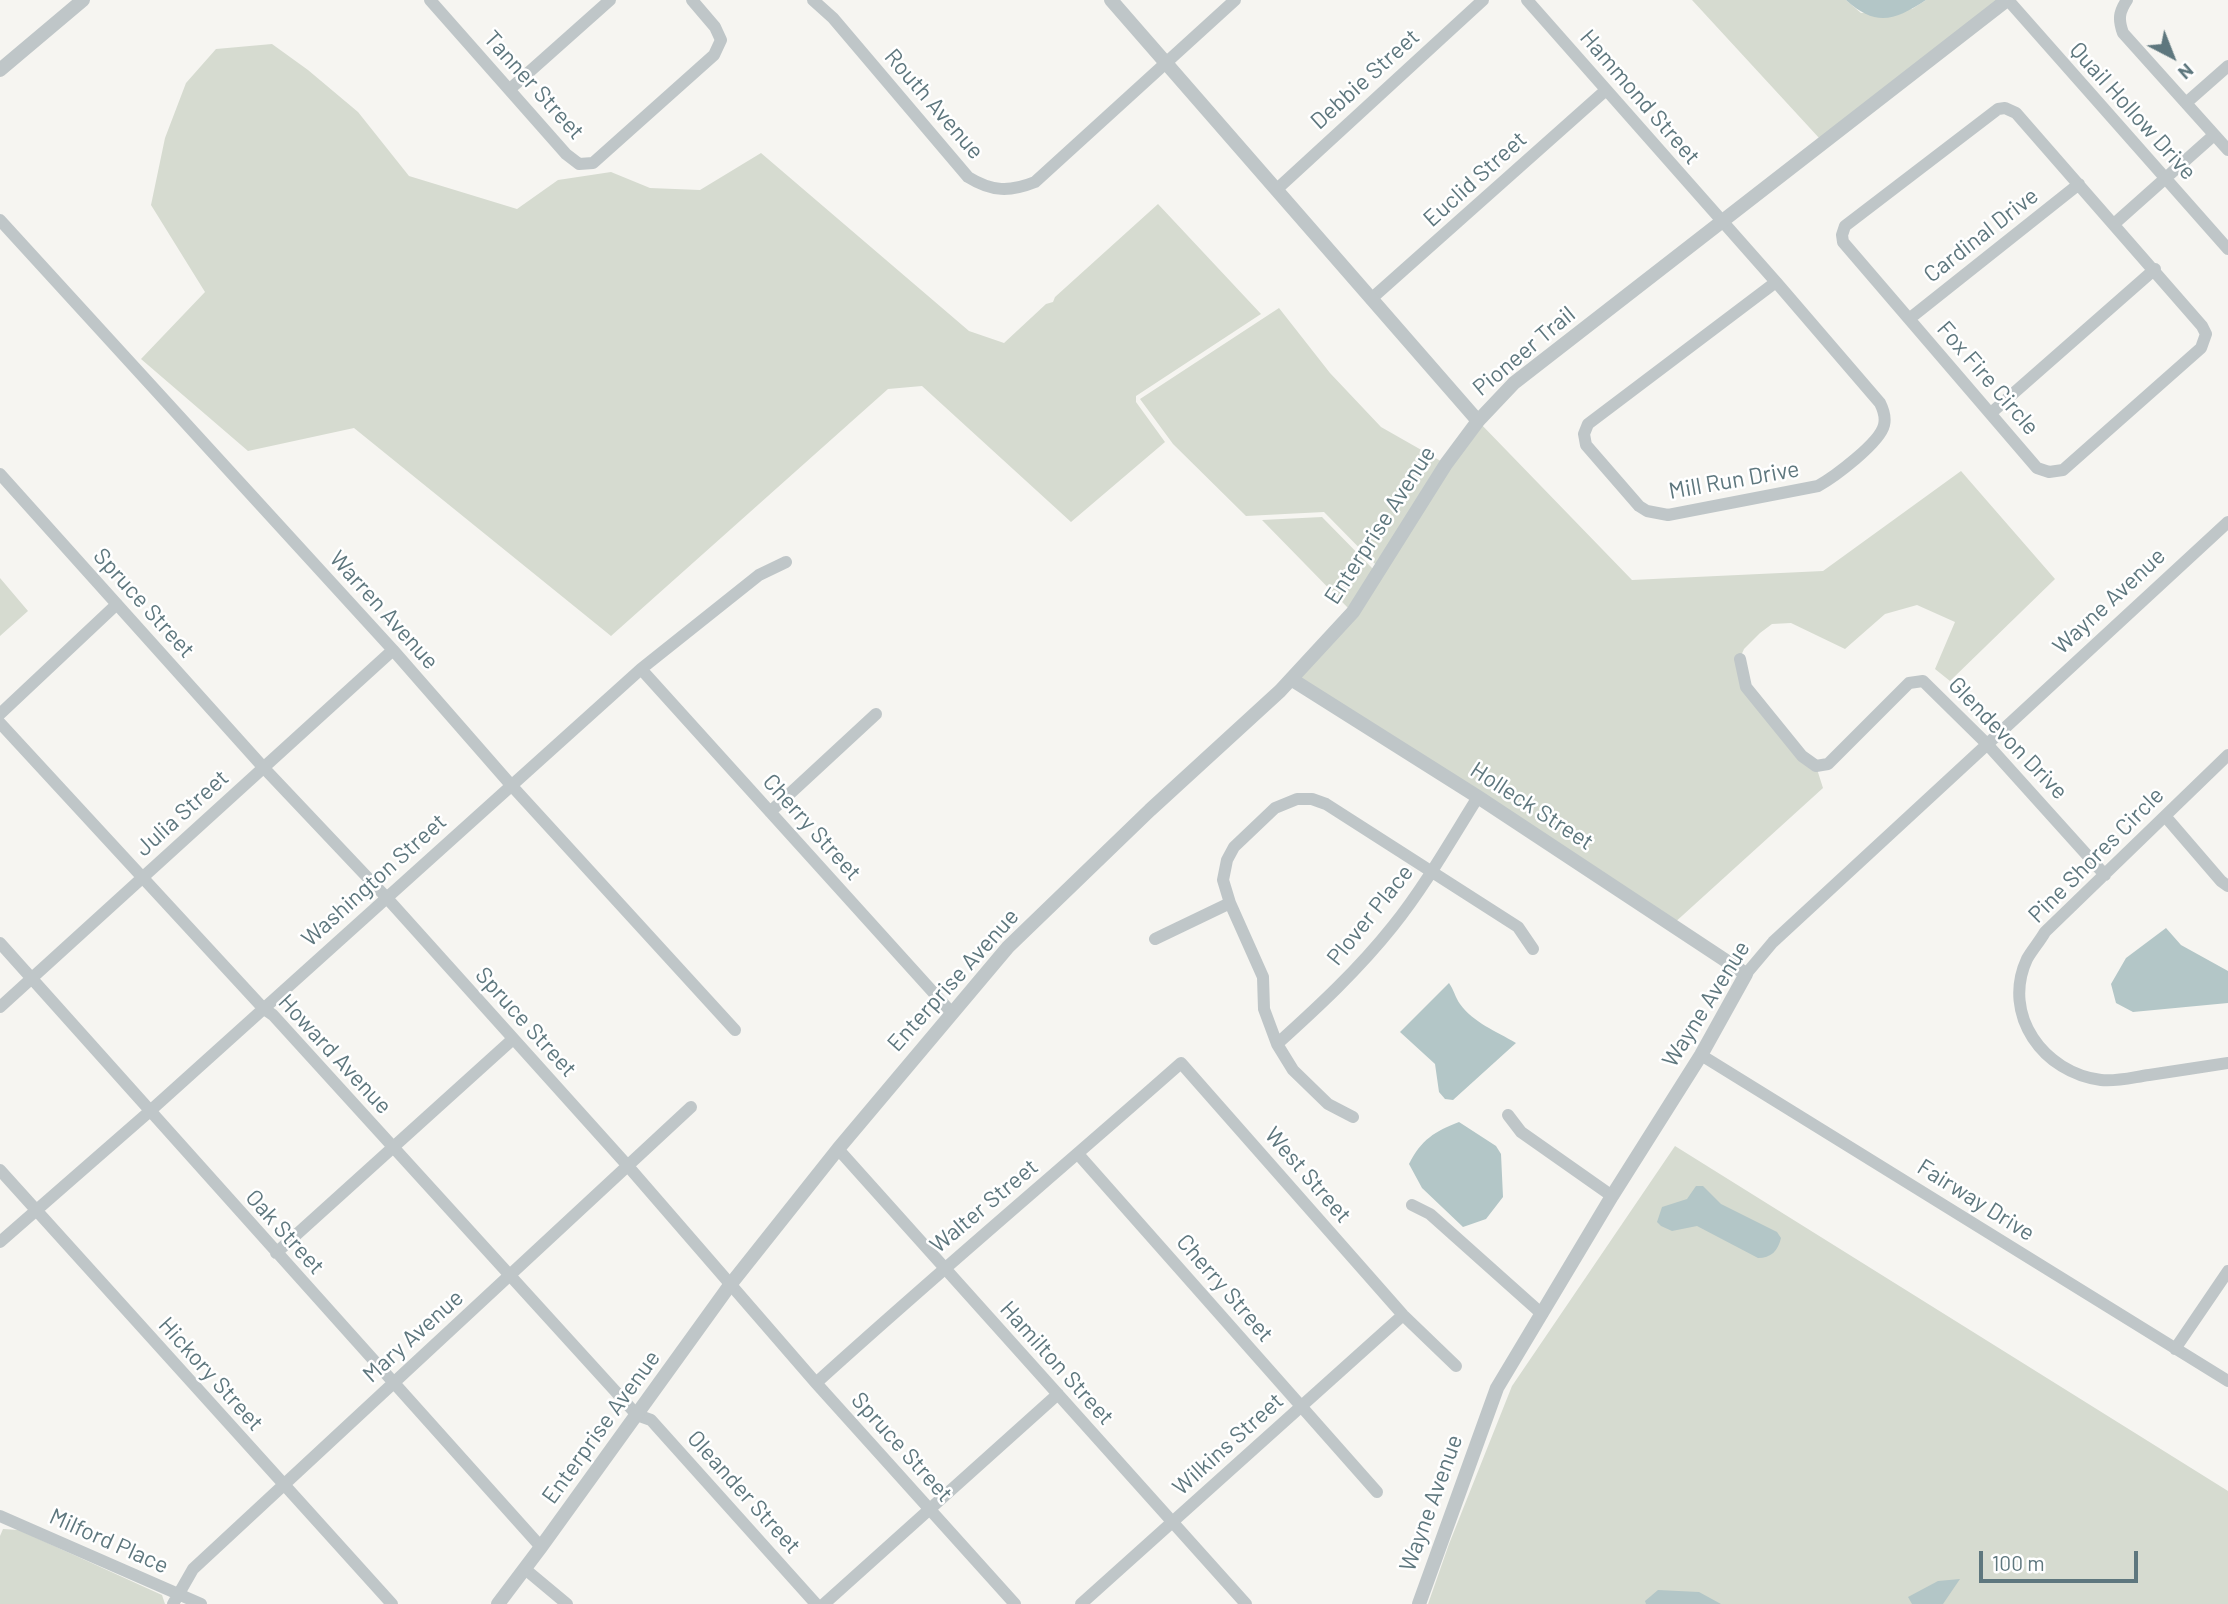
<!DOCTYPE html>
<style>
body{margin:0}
#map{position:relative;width:2228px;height:1604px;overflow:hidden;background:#f6f5f1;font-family:Barlow,sans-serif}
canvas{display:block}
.north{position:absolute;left:2137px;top:21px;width:70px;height:70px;-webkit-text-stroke:5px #fff;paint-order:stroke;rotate:138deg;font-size:19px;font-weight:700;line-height:28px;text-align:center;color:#5e777e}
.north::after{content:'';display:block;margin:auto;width:24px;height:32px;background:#5e777e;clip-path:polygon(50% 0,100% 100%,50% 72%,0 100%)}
.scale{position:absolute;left:1979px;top:1551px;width:159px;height:32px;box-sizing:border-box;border:4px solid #5e777e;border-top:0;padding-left:9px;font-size:21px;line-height:24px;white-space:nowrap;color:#5e777e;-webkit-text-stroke:5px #fff;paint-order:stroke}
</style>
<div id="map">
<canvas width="2228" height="1604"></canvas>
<div class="north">N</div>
<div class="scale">100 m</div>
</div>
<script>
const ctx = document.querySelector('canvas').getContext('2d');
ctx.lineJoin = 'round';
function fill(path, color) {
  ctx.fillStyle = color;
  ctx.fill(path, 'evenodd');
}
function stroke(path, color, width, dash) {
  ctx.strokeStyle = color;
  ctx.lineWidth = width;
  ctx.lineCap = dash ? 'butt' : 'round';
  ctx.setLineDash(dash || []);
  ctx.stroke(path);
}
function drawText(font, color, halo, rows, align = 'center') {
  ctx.font = font + ' Barlow,sans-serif';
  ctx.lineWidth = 5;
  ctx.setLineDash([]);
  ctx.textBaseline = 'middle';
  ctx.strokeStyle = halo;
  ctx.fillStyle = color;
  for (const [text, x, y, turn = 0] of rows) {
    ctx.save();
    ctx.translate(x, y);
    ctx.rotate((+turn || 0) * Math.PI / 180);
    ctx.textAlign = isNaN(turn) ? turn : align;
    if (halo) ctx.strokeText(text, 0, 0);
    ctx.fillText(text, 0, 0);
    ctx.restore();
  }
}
const green = new Path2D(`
 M 1692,0 L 1846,0 L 1861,13 L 1912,9 L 1926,0 L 1997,0 L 1820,139 Z
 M 272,44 L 308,70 L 358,112 L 409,176 L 517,209 L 558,180 L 611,172 L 650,188 L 700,190 L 761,153 L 969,331 L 1004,343 L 1046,304 L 1053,302 L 1055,297 L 1158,204 L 1261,314 L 1136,396 L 1136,402 L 1165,442 L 1071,522 L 922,386 L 888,389 L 611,636 L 354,428 L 248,451 L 141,359 L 205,292 L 151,205 L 165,138 L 186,83 L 216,49 Z
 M 1279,308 L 1330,373 L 1381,427 L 1446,464 L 1478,421 L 1632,580 L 1823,571 L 1961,471 L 2055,579 L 1950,681 L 1935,669 L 1955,622 L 1917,605 L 1885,614 L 1845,649 L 1791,623 L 1772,624 L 1760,633 L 1744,649 L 1740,658 L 1746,687 L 1816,766 L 1823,788 L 1672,925 L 1291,679 L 1381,570 L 1324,512 L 1246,516 L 1173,444 L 1140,399 Z
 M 1322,517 L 1374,570 L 1348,608 L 1262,520 Z
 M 0,578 L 28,611 L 0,636 Z
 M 1675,1146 L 2228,1491 L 2228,1604 L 1428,1604 L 1449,1544 L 1512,1386 Z
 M 3,1529 L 19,1530 L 162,1595 L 165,1604 L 0,1604 L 0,1536 Z`);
const water = new Path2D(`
 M 1846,0 L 1926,0 C 1894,21 1876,27 1846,0 Z
 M 2166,928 L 2181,945 L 2228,971 L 2228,1003 L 2133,1012 L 2116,1003 L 2111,984 L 2126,958 Z
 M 1449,983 C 1454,990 1455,997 1460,1004 C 1474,1023 1496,1031 1516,1043 L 1453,1100 L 1445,1099 L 1439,1092 L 1435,1064 L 1400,1032 Z
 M 1459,1122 L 1496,1146 L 1501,1154 L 1503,1197 L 1486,1219 L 1463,1227 L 1422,1188 L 1409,1164 C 1421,1140 1435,1131 1459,1122 Z
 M 1696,1186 L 1703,1186 L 1721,1204 L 1777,1232 L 1781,1238 C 1778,1251 1771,1258 1758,1258 L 1697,1226 L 1672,1231 L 1661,1226 L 1657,1222 L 1662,1207 L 1687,1199 Z
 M 1960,1579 L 1943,1604 L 1912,1604 L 1908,1597 L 1938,1581 Z
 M 1658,1590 L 1699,1592 L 1721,1604 L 1646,1604 L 1645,1601 Z`);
const minor = new Path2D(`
 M 430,0 L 566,154 L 579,164 L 593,163 L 714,55 L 721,40 L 715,27 L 692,0
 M 813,0 L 833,18 L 968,177 C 992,192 1010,192 1035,182 L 1235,0
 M 1527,0 L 1776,282
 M 2008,0 L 2228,249
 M 2127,0 C 2119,12 2118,19 2123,33 L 2228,150
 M 510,89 L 610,0
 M 2186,103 L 2228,66
 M 2005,108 L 2016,113 L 2202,326 L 2206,334 L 2201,348 L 2063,470 L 2049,472 L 2037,468 L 1843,242 L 1842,235 L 1845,226 L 1998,109 Z
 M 1276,190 L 1483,0
 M 0,220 L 393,650 L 511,785 L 735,1030
 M 2114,224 L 2214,135
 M 1776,282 L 1880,403 C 1883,409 1886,417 1884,425 C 1880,443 1834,477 1818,486 L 1668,515 L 1647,511 L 1639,506 L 1586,445 L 1584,434 L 1588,424 Z
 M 1371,299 L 1606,90
 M 1909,319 L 2079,184
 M 1991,413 L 2155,269
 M 0,474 L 263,767 L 386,897 L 627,1165 L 816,1383 L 1015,1604
 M 1740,659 L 1746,687 L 1802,756 L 1816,766 L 1828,764 L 1909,683 L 1923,681 L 1987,744 L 2105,875
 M 641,669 L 951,1012
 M 0,714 L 117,604
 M 0,723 L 263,1008 L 273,1015 L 637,1415 L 651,1420 L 816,1604
 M 2228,755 L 2045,932 C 2040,941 2032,950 2027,959 C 2001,1015 2044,1073 2101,1080 C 2116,1082 2134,1077 2149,1075 C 2175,1071 2202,1067 2228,1063
 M 770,812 L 876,714
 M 2165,816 L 2221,881 L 2228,886
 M 1155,939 L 1230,903
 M 0,943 L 541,1547
 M 1746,974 L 1773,942 L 2228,522
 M 0,1007 L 393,650
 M 1277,1044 C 1318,1007 1358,970 1393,926 C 1425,886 1451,840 1478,797
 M 1701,1055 L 2228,1381
 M 1508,1115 L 1521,1132 L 1612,1196
 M 1353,1117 L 1328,1104 L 1293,1070 L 1277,1044 L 1264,1009 L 1263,977 L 1230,903 L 1223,880 L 1227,860 L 1234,847 L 1275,808 L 1297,799 L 1312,799 L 1326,804 L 1518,927 L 1533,949
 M 838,1149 L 1246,1604
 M 1078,1154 L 1377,1492
 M 0,1170 L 392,1604
 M 1412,1205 L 1430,1214 L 1542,1314
 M 0,1242 L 150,1111 L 641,669 L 759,575 L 786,562
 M 276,1253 L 513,1039
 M 2175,1349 L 2228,1271
 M 816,1383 C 936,1274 1060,1170 1181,1063 L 1403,1315 L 1456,1366
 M 0,1516 L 201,1604
 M 525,1569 L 567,1604
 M 173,1604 L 193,1569 L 691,1107
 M 824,1604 L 1058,1394
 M 1081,1604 L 1403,1315`);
const tertiary = new Path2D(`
 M 1111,0 L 1478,421
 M 0,70 L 83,0
 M 1291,679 L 1478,797 L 1746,974 L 1701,1055 L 1612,1196 L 1497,1388 L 1419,1604
 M 498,1604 L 541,1547 L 730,1285 L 838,1149 L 1008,947 L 1150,810 L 1280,691 L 1353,612 L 1446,464 L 1478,421 L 1514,383 L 2007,0`);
const streetNames = [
 ["Debbie Street",1365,79,-42],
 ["Tanner Street",534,85,48],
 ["Hammond Street",1640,97,49],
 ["Routh Avenue",934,104,49],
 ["Quail Hollow Drive",2133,111,48],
 ["Euclid Street",1475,179,-42],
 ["Cardinal Drive",1981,235,-38],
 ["Pioneer Trail",1524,351,-40],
 ["Fox Fire Circle",1988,378,49],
 ["Mill Run Drive",1734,480,-10],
 ["Enterprise Avenue",1380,525,-57],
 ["Wayne Avenue",2109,601,-43],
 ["Spruce Street",144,603,48],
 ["Warren Avenue",384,610,48],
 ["Glendevon Drive",2008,738,46],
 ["Holleck Street",1532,806,33],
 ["Julia Street",182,813,-42],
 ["Cherry Street",812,827,48],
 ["Pine Shores Circle",2096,855,-45],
 ["Washington Street",374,880,-42],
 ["Plover Place",1370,915,-51],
 ["Enterprise Avenue",953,980,-48],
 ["Wayne Avenue",1706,1004,-58],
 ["Spruce Street",526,1022,48],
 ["Howard Avenue",335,1054,47],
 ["West Street",1308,1175,49],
 ["Fairway Drive",1976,1200,32],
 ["Walter Street",984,1206,-40],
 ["Oak Street",285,1232,48],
 ["Cherry Street",1225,1288,49],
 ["Mary Avenue",413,1336,-42],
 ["Hamilton Street",1057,1363,48],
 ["Hickory Street",211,1374,48],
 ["Enterprise Avenue",601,1427,-54],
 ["Wilkins Street",1228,1444,-42],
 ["Spruce Street",902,1447,48],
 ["Oleander Street",744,1492,48],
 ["Wayne Avenue",1431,1503,-70],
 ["Milford Place",109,1541,24]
];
fill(green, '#d6dbd0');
fill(water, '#b3c6c7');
stroke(minor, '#bfc6c8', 12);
stroke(tertiary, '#bfc6c8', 14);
drawText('23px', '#5e777e', '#fff', streetNames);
</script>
